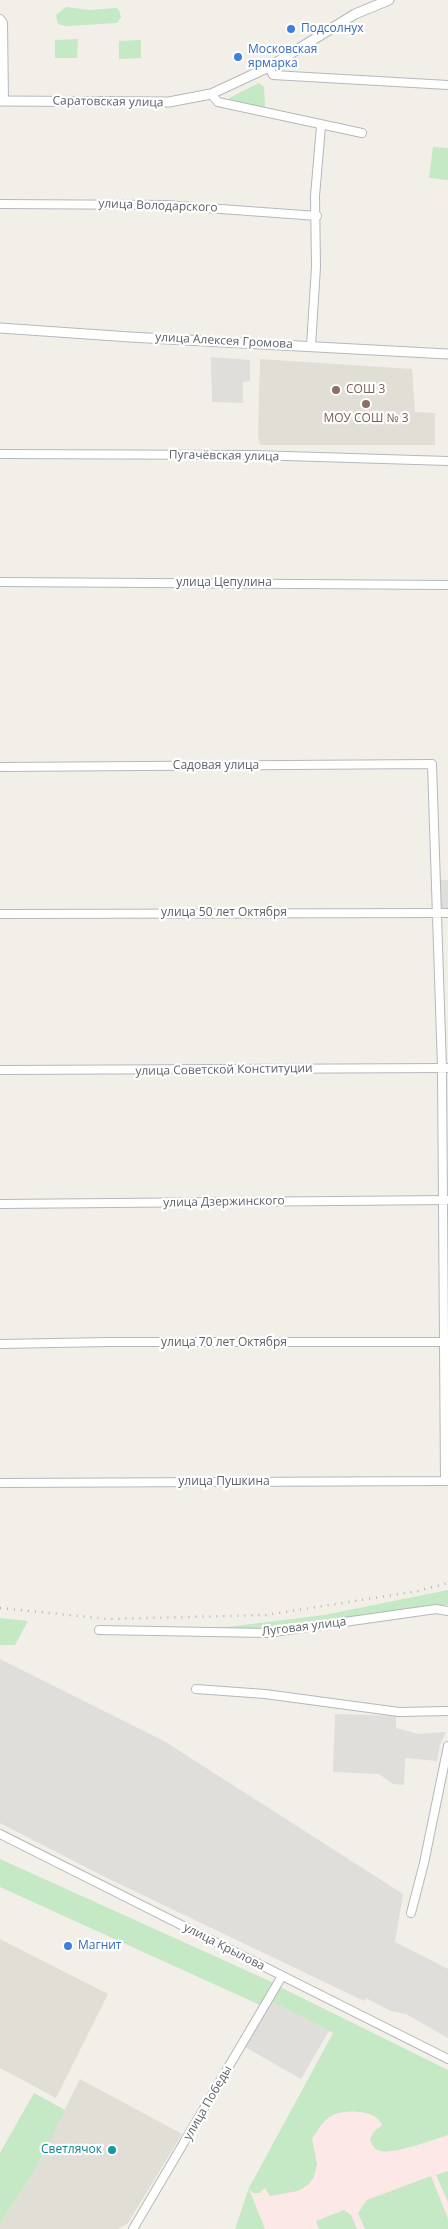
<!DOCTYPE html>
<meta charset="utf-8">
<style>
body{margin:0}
canvas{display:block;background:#f1efe8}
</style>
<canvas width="448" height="2229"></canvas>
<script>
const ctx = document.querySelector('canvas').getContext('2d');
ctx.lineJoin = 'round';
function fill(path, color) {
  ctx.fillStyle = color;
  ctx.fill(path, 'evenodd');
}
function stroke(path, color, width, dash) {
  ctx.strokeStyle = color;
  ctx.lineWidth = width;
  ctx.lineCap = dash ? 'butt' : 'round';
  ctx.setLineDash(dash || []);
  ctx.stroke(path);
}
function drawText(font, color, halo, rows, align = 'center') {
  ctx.font = font + ' "Open Sans",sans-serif';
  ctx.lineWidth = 4.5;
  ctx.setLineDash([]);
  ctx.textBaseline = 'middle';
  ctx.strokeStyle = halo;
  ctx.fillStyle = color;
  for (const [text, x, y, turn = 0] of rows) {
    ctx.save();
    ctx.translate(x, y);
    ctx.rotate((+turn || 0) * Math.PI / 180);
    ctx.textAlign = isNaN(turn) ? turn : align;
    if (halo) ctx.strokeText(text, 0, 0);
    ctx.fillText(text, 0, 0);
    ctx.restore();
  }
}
const industrial = new Path2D(`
 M 211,357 L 250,360 L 250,381 L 243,382 L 243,403 L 212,402 Z
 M 441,880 L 448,880 L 448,908 L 441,908 Z
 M 0,1659 L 164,1741 L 403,1894 L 395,1942 L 448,1969 L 448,2038 L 406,2014 L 391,2011 L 366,1998 L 364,2001 L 105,1877 L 0,1823 Z
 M 335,1714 L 396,1716 L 396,1728 L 418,1734 L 446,1732 L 440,1745 L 437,1761 L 405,1758 L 404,1785 L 393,1784 L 379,1774 L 333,1772 Z
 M 271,2001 L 329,2031 L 301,2079 L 245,2047 Z`);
const education = new Path2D(`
 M 260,359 L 412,369 L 415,412 L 435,413 L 435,445 L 260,445 L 258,436 Z
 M 0,1939 L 108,1994 L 56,2098 L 0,2068 Z
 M 80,2079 L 182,2134 L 128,2223 L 118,2229 L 0,2229 L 0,2224 L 33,2173 Z`);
const medical = new Path2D(`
 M 334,2032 L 448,2090 L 448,2229 L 265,2229 L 249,2188 Z`);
const green = new Path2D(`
 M 66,7 L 89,10 L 116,8 L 119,10 L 121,17 L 117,23 L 66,26 L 58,24 L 56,15 Z
 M 78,39 L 77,58 L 55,58 L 55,40 Z
 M 141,40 L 141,58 L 119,59 L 119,41 Z
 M 259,83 L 264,87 L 265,107 L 263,110 L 229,103 L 229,98 Z
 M 433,147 L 448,148 L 448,180 L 429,178 Z
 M 448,1590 L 448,1605 L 266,1629 L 219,1628 L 324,1615 Z
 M 0,1618 L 28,1621 L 15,1645 L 0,1645 Z
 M 0,1859 L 274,1983 L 260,2005 L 0,1887 Z
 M 280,1987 L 448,2070 L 448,2135 C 434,2139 387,2158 376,2149 C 373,2147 371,2142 370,2139 L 374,2131 L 382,2126 C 379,2110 345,2109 333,2115 C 323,2120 318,2130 312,2139 L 317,2164 L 314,2177 L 308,2185 L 298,2191 L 270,2196 L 265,2188 L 259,2193 L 254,2193 L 249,2189 L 265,2229 L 235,2229 L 249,2188 L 333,2033 L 271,2001 Z
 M 34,2093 L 65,2110 L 33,2173 L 0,2224 L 0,2153 Z
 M 448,2171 L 448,2202 L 436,2175 Z
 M 431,2176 L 448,2219 L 448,2229 L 365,2229 L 358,2213 L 367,2200 Z
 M 344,2210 L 351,2215 L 357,2229 L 319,2229 L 316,2221 Z`);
const minor = new Path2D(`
 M 0,19 L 3,23 L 4,101
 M 269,67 L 273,75 L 448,85
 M 211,94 L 218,102 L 362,133
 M 0,204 L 166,205 L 317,216
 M 311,346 L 316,267 L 315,196 L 321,126
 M 0,454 L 254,455 L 448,461
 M 0,582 L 448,585
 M 0,767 L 432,764 L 442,1068 L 445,1481
 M 0,914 L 448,913
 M 0,1070 L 448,1068
 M 0,1204 L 448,1200
 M 0,1344 L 109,1342 L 448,1342
 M 0,1483 L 448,1481
 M 99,1630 L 267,1633 L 436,1609 L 448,1611
 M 196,1689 L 265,1694 L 399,1712 L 448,1711
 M 0,1834 L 448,2059
 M 411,1913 L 424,1863 L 448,1746
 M 133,2229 L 282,1976`);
const tertiary = new Path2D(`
 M 0,101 L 169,102 L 211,94 L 269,67 L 355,14 L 389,0
 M 0,328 L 130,337 L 448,354`);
const rail = new Path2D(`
 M 0,1608 L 108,1619 L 266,1615 L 418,1591 L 448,1583`);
const markers = [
 [291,29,5,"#3f7fe0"],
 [238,57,5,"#3f7fe0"],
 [336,390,5,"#8d6e63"],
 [366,404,5,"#8d6e63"],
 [68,1946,5,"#3f7fe0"],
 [112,2150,5,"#0f9aa8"]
];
const shopNames = [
 ["Подсолнух",301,29],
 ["Московская",248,50],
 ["ярмарка",248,64],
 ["Магнит",78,1946]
];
const streetNames = [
 ["Саратовская улица",108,102,1],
 ["улица Володарского",158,206,2],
 ["улица Алексея Громова",224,341,3],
 ["Пугачёвская улица",224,456,1],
 ["улица Цепулина",224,583],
 ["Садовая улица",216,766],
 ["улица 50 лет Октября",224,913],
 ["улица Советской Конституции",224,1070,-1],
 ["улица Дзержинского",224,1202,-1],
 ["улица 70 лет Октября",224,1343],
 ["улица Пушкина",224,1482],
 ["Луговая улица",304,1627,-7],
 ["улица Крылова",224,1947,27],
 ["улица Победы",208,2103,-60]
];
const educationNames = [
 ["СОШ 3",346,390],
 ["МОУ СОШ № 3",366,419,"center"]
];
const cultureNames = [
 ["Светлячок",102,2150]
];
fill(industrial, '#e0deda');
fill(education, '#e1ded6');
fill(medical, '#fce8e6');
fill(green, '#c5e8c5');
stroke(minor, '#b5b8bc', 10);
stroke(tertiary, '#b5b8bc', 11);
stroke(minor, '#fff', 8);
stroke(tertiary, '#fff', 9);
stroke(rail, '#b6b7b8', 2.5, [1, 6]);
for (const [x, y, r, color] of markers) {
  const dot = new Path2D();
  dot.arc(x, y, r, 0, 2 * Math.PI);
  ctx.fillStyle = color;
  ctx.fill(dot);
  stroke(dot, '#fff', 2);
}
drawText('12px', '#366cbe', '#fff', shopNames, 'left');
drawText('12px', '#5f6368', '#fff', streetNames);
drawText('12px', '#785e54', '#fff', educationNames, 'left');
drawText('12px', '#0d838f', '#fff', cultureNames, 'right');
</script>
